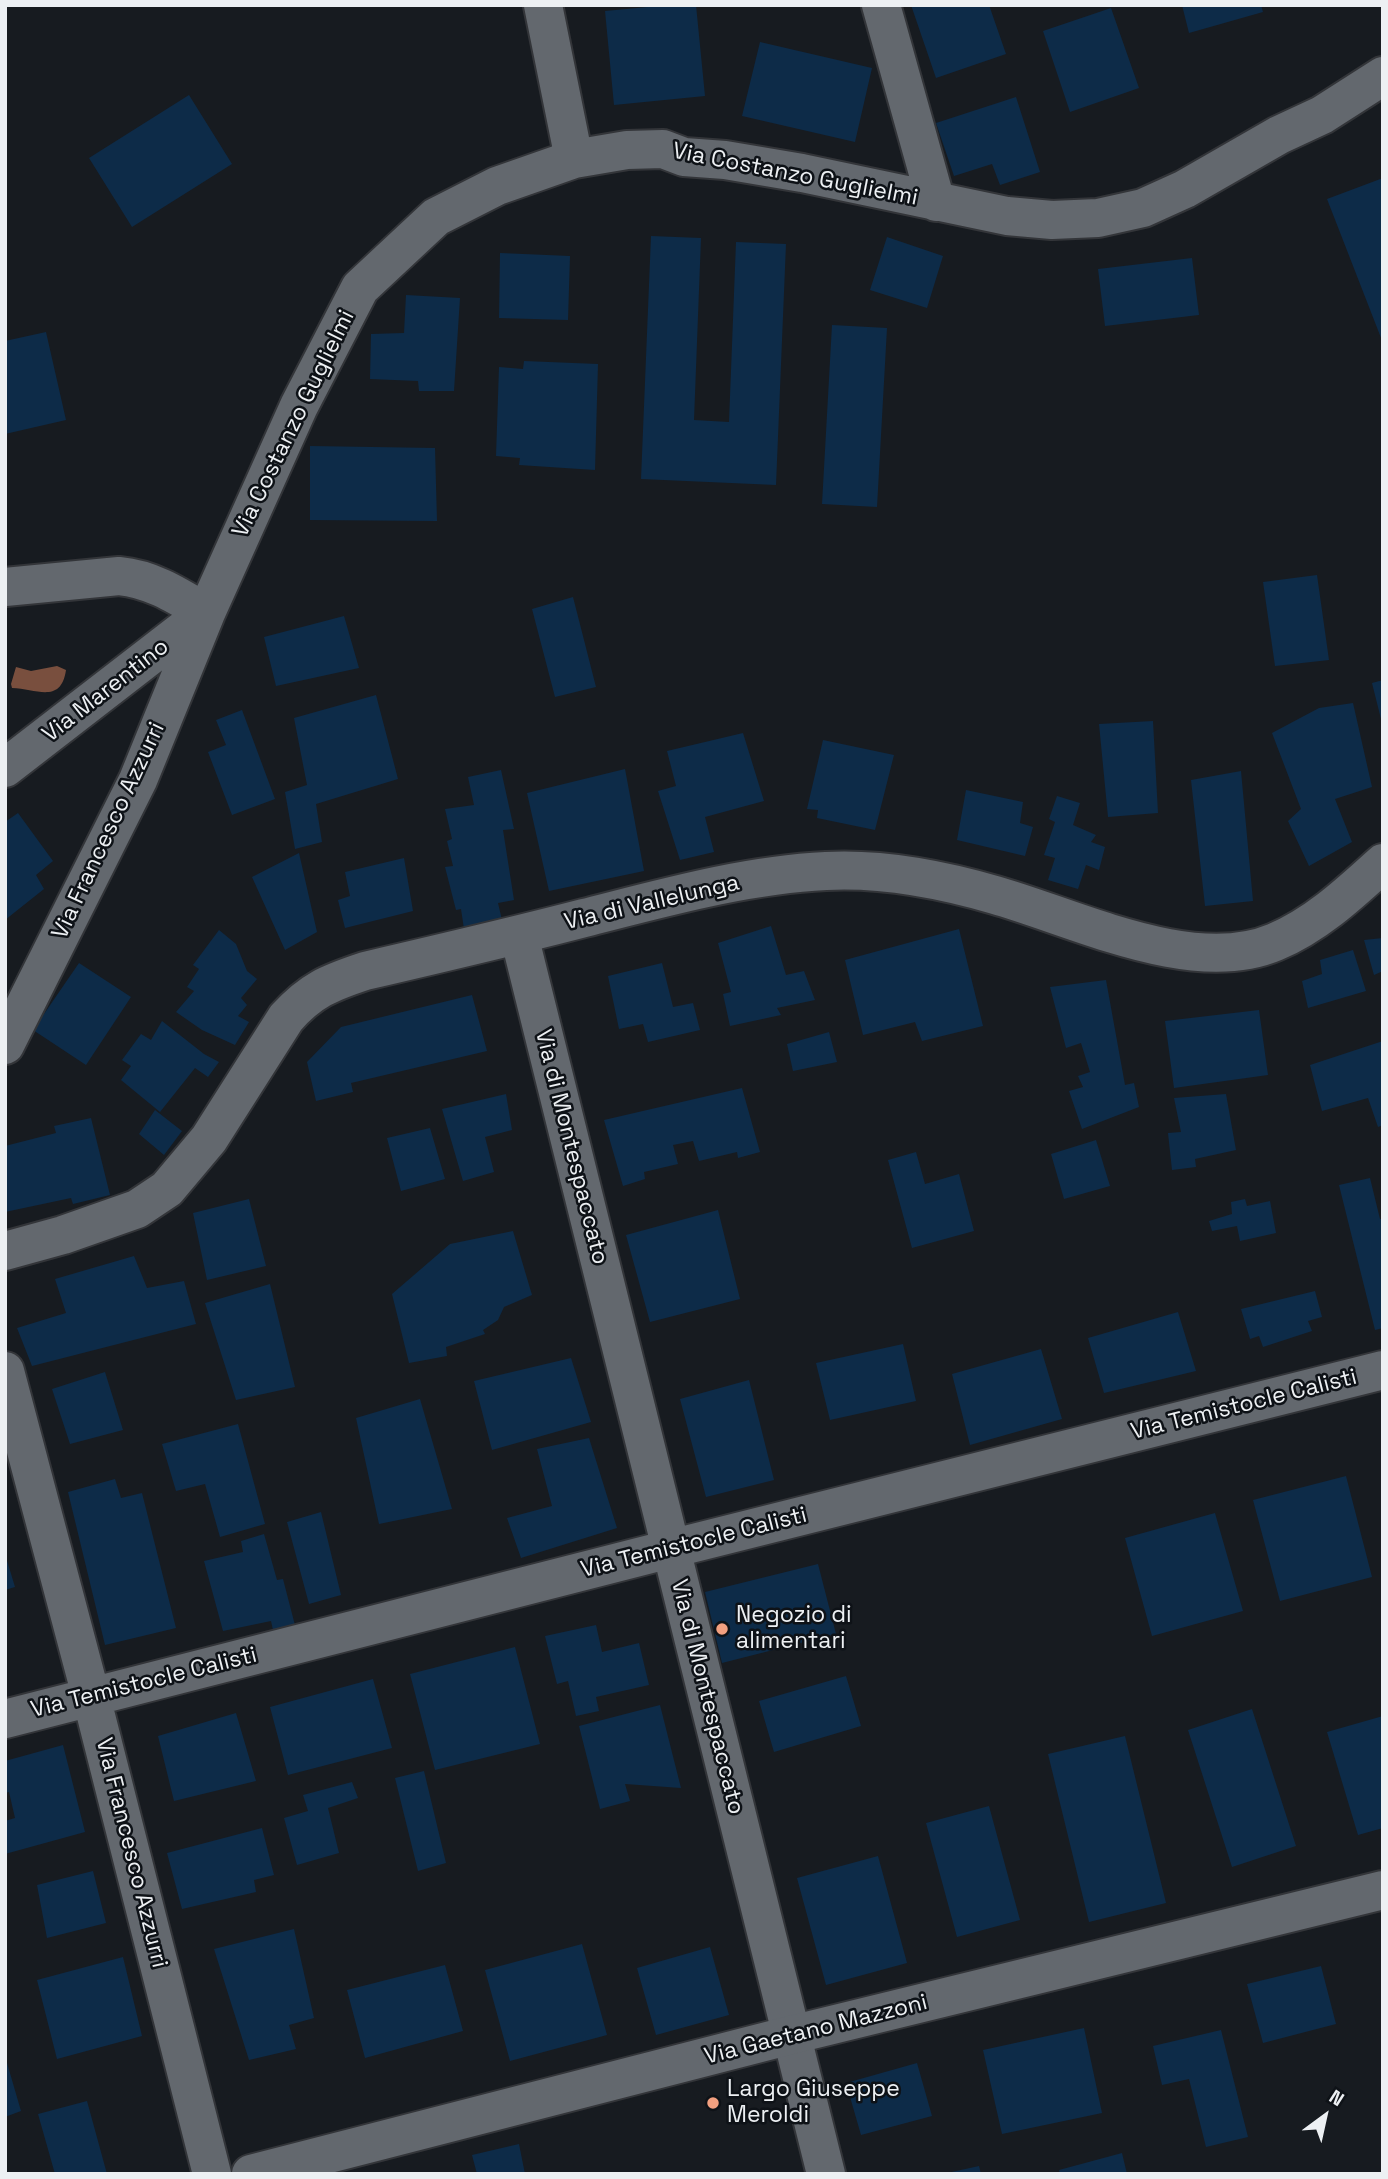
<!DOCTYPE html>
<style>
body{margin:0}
#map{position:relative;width:1388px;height:2179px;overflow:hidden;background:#171b20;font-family:"Space Grotesk",sans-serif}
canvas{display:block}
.frame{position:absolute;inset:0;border:7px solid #edf0f3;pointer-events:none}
.north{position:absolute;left:1290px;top:2081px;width:70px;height:70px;-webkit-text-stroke:5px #0e1217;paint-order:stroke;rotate:33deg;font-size:19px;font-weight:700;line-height:28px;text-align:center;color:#edf0f3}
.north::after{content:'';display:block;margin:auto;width:24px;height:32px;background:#edf0f3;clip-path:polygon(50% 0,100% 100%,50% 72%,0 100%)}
</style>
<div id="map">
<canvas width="1388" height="2179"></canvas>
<div class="frame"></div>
<div class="north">N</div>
</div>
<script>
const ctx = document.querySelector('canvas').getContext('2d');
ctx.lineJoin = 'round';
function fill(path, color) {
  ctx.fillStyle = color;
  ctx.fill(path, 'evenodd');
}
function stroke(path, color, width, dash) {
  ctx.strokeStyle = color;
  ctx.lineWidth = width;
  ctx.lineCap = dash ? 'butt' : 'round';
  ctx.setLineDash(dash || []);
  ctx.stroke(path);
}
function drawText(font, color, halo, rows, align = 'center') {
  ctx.font = font + ' "Space Grotesk",sans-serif';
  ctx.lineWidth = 5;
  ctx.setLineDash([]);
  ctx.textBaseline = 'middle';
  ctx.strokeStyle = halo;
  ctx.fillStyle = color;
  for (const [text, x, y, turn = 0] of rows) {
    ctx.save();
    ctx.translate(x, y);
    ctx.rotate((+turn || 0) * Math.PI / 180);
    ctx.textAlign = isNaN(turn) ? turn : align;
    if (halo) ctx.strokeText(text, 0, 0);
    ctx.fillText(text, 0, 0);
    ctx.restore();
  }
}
const water = new Path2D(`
 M 57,666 L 66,670 C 61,704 37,689 12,688 L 11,684 L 16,667 L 31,671 Z`);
const building = new Path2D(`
 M 669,5 L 696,5 L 705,96 L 614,105 L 605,11 Z
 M 911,5 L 989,5 L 1006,54 L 936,78 Z
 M 1182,5 L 1261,5 L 1263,12 L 1189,33 Z
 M 1111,8 L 1139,88 L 1070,112 L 1043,31 Z
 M 760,42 L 872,68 L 855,142 L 742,116 Z
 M 189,95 L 232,164 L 132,227 L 89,158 Z
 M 1016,97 L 1040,172 L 1000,185 L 992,164 L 954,176 L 936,123 Z
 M 1383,178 L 1383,343 L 1327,199 Z
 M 651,236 L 701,238 L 694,420 L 729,422 L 736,242 L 786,244 L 776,485 L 641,479 Z
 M 887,237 L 943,256 L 927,308 L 870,290 Z
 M 500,253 L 570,256 L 568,320 L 499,318 Z
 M 1192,258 L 1199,315 L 1105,326 L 1098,269 Z
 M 406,295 L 460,298 L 454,391 L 419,391 L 418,381 L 370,379 L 371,334 L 404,333 Z
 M 832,325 L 887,328 L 877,507 L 822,504 Z
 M 46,332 L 66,420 L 5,434 L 5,341 Z
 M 524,361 L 598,364 L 595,470 L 519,465 L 520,458 L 496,456 L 499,367 L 523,369 Z
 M 310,446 L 435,448 L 437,521 L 310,520 Z
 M 1317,575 L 1329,660 L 1275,666 L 1263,582 Z
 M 573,597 L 596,687 L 555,697 L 532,609 Z
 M 344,616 L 359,668 L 276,686 L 264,637 Z
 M 1383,680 L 1383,722 L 1382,723 L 1372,683 Z
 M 376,695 L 398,779 L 316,804 L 322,842 L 295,849 L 285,792 L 307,785 L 294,718 Z
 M 1353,703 L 1372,787 L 1335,799 L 1352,842 L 1309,866 L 1288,821 L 1301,809 L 1272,733 L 1319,708 Z
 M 242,710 L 275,799 L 232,815 L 208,752 L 226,745 L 216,720 Z
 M 1153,721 L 1158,813 L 1108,817 L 1099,724 Z
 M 743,733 L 764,801 L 705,817 L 714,852 L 680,860 L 658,791 L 676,786 L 667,751 Z
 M 823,740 L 894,755 L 875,830 L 817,818 L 818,810 L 807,809 Z
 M 625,769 L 644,871 L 549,891 L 527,793 Z
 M 501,770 L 514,829 L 503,830 L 514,900 L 498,903 L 502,920 L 464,929 L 461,909 L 456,910 L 445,867 L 453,866 L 447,841 L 452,839 L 445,809 L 474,805 L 468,777 Z
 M 1241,771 L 1253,901 L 1205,906 L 1191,780 Z
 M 966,790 L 1023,802 L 1020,823 L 1033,827 L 1025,856 L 957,840 Z
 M 1057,796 L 1080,803 L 1073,825 L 1096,835 L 1091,842 L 1105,847 L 1099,870 L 1086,865 L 1078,889 L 1048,880 L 1055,858 L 1044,855 L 1055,822 L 1049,819 Z
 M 18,813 L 53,861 L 36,875 L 44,889 L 5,920 L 5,822 Z
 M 299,853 L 317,932 L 285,950 L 252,877 Z
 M 404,858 L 413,911 L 345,928 L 338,900 L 350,896 L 345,872 Z
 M 771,926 L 786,975 L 804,971 L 815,1000 L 777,1008 L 781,1015 L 730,1026 L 723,994 L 731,992 L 718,943 Z
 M 959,929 L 983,1026 L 922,1041 L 915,1022 L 863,1035 L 845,960 Z
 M 219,930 L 236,944 L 247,971 L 257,979 L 241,998 L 247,1005 L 238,1016 L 249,1022 L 235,1045 L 202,1030 L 176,1012 L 194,991 L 187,987 L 199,969 L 193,965 Z
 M 1383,938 L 1383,971 L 1374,975 L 1364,940 Z
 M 1353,950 L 1366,991 L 1308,1008 L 1302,981 L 1322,974 L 1320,960 Z
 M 79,963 L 131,997 L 86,1065 L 33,1030 Z
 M 662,963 L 673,1007 L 693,1003 L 700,1030 L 648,1042 L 643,1024 L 619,1029 L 608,976 Z
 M 1106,980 L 1125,1085 L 1134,1083 L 1139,1107 L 1082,1129 L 1069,1091 L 1083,1087 L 1078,1076 L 1090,1072 L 1081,1043 L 1066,1048 L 1050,987 Z
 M 472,995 L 487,1051 L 351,1083 L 353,1092 L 316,1101 L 307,1062 L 341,1027 Z
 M 1259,1010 L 1268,1075 L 1174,1088 L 1165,1021 Z
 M 162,1021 L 204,1054 L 219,1062 L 208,1077 L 195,1068 L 160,1112 L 121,1080 L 131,1066 L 122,1060 L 141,1034 L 151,1040 Z
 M 829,1032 L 837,1062 L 793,1071 L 787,1044 Z
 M 1383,1041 L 1383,1125 L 1378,1127 L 1368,1098 L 1322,1111 L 1310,1065 Z
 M 742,1088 L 760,1152 L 738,1158 L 737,1152 L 699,1161 L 693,1141 L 673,1145 L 678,1164 L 644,1172 L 645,1179 L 623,1186 L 604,1120 Z
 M 506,1094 L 512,1130 L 485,1137 L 494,1172 L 463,1181 L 442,1109 Z
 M 1226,1094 L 1236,1150 L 1195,1159 L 1196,1167 L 1172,1170 L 1168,1133 L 1181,1132 L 1174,1098 Z
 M 155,1110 L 182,1131 L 164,1155 L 139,1134 Z
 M 91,1118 L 110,1195 L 73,1204 L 71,1198 L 5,1212 L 5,1146 L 56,1133 L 54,1126 Z
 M 430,1128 L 445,1179 L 401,1191 L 387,1138 Z
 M 1096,1140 L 1110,1186 L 1064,1199 L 1051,1154 Z
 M 916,1152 L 925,1184 L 959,1174 L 974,1231 L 912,1248 L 888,1160 Z
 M 1370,1178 L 1380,1219 L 1383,1219 L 1383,1328 L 1375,1330 L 1339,1185 Z
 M 249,1199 L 266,1266 L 207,1280 L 193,1213 Z
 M 1245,1199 L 1247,1206 L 1270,1201 L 1276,1233 L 1240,1241 L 1237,1226 L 1212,1231 L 1209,1221 L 1232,1214 L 1231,1202 Z
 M 718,1210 L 740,1299 L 650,1322 L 626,1235 Z
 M 513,1231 L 532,1295 L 504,1307 L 498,1320 L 483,1330 L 485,1334 L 446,1347 L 447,1356 L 409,1363 L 392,1294 L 450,1244 Z
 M 134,1256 L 147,1288 L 184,1281 L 196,1324 L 32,1366 L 17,1328 L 66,1313 L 55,1279 Z
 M 270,1284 L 295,1387 L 236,1400 L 205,1303 Z
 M 1315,1291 L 1322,1317 L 1308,1321 L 1312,1331 L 1263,1347 L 1259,1336 L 1250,1339 L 1241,1309 Z
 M 1178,1312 L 1196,1371 L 1104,1393 L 1088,1338 Z
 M 903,1344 L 916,1401 L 830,1420 L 816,1363 Z
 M 1041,1349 L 1062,1419 L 970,1445 L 952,1374 Z
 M 571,1358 L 591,1422 L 492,1450 L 474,1381 Z
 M 105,1372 L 123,1430 L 70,1444 L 52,1389 Z
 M 749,1380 L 774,1480 L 706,1497 L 680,1399 Z
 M 420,1399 L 452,1509 L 379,1524 L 356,1418 Z
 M 238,1424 L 265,1524 L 220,1537 L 205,1484 L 176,1491 L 162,1444 Z
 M 589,1438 L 617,1528 L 521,1558 L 507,1518 L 552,1506 L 537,1449 Z
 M 1346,1476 L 1372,1577 L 1280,1601 L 1253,1500 Z
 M 115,1479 L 121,1498 L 142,1493 L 176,1628 L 105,1645 L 68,1492 Z
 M 321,1512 L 341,1595 L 309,1604 L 287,1522 Z
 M 1215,1513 L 1243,1611 L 1152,1636 L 1125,1538 Z
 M 264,1534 L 277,1580 L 283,1579 L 297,1633 L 275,1639 L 271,1621 L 223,1631 L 204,1561 L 243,1552 L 241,1541 Z
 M 5,1554 L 15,1587 L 5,1590 Z
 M 818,1564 L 836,1634 L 722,1663 L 705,1592 Z
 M 596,1625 L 602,1652 L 639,1643 L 649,1685 L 596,1697 L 599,1711 L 576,1716 L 568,1681 L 557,1684 L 545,1636 Z
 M 515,1647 L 540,1744 L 435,1770 L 410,1674 Z
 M 846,1676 L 861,1726 L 774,1752 L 759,1701 Z
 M 373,1679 L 392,1748 L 288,1775 L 270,1707 Z
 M 660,1705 L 681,1788 L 625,1784 L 630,1801 L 600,1809 L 579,1726 Z
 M 1252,1709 L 1296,1846 L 1232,1867 L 1188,1730 Z
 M 236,1713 L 256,1781 L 174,1801 L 158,1736 Z
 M 1383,1716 L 1383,1828 L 1358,1835 L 1327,1732 Z
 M 1125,1736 L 1166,1903 L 1089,1922 L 1048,1754 Z
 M 63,1745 L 85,1832 L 5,1854 L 5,1821 L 15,1818 L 9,1792 L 5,1793 L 5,1761 Z
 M 424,1771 L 446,1863 L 418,1871 L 395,1778 Z
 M 352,1782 L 358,1798 L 328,1808 L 339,1853 L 297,1865 L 284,1818 L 308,1811 L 303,1795 Z
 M 989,1806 L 1020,1920 L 957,1937 L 926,1823 Z
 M 262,1828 L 274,1875 L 254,1880 L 256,1892 L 182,1909 L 167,1853 Z
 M 878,1856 L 907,1963 L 826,1985 L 797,1878 Z
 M 93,1871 L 106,1923 L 47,1938 L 37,1885 Z
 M 294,1929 L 314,2018 L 289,2025 L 296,2049 L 249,2060 L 214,1949 Z
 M 582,1944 L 607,2035 L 510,2061 L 485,1970 Z
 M 710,1947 L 729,2015 L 656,2035 L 637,1968 Z
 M 123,1957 L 142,2036 L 57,2059 L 37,1980 Z
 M 445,1965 L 463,2031 L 365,2058 L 347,1990 Z
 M 1321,1966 L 1336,2024 L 1263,2043 L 1247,1984 Z
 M 1084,2028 L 1102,2113 L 1002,2134 L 983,2050 Z
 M 1221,2030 L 1248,2137 L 1206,2147 L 1189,2079 L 1162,2085 L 1153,2046 Z
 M 5,2056 L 21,2111 L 5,2117 Z
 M 917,2063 L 932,2116 L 861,2135 L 846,2083 Z
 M 87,2101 L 107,2174 L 55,2174 L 38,2114 Z
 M 519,2144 L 525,2174 L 477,2174 L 472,2155 Z
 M 1122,2153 L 1127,2174 L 1060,2174 L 1059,2170 Z
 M 979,2166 L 981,2174 L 948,2174 L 947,2173 Z`);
const street = new Path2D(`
 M 543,5 L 574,159
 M 881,5 L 936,202
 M 5,587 L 119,576 C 152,579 178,596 206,613 L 299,406 L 360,288 L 436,217 L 497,186 L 574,159 L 627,150 L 663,149 L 684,157 L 725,160 L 802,173 L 1007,216 L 1052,220 L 1098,218 L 1143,208 L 1185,189 L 1279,135 L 1322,115 L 1383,76
 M 5,768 L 204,614
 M 519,935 L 826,2174
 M 5,1045 L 138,780 L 206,613
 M 5,1251 L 63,1235 L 137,1209 L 167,1189 L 209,1139 L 286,1018 C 311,990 329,983 365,971 C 438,954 511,937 584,918 C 663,898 744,875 826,871 C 883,868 940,879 995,895 C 1076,918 1193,977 1275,942 C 1316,925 1350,893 1383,863
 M 5,1371 L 91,1696 L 212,2174
 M 5,1719 L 670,1549 L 1383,1370`);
const secondary = new Path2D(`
 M 251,2174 L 791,2035 L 1383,1890`);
const markers = [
 [722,1629,7,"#f2a080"],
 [713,2103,7,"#f2a080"]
];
const streetNames = [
 ["Via Costanzo Guglielmi",795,175,11],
 ["Via Costanzo Guglielmi",294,424,-64],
 ["Via Marentino",106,691,-38],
 ["Via Francesco Azzurri",109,831,-65],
 ["Via di Vallelunga",652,903,-13],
 ["Via di Montespaccato",571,1147,76],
 ["Via Temistocle Calisti",1244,1405,-14],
 ["Via Temistocle Calisti",694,1543,-14],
 ["Via Temistocle Calisti",144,1683,-14],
 ["Via di Montespaccato",707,1697,76],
 ["Via Francesco Azzurri",131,1853,76],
 ["Via Gaetano Mazzoni",816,2030,-14]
];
const poiNames = [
 ["Negozio di",736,1616],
 ["alimentari",736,1642],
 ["Largo Giuseppe",727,2090],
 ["Meroldi",727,2116]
];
fill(water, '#794f3e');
fill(building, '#0d2b48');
stroke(street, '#333539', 42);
stroke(secondary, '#333539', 42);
stroke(street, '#63686e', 38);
stroke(secondary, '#63686e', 38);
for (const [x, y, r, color] of markers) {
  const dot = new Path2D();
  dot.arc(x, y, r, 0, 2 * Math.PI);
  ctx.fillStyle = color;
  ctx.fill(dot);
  stroke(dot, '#0e1217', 2.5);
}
drawText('23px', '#edf0f3', '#0e1217', streetNames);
drawText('23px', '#edf0f3', '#0e1217', poiNames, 'left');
</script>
